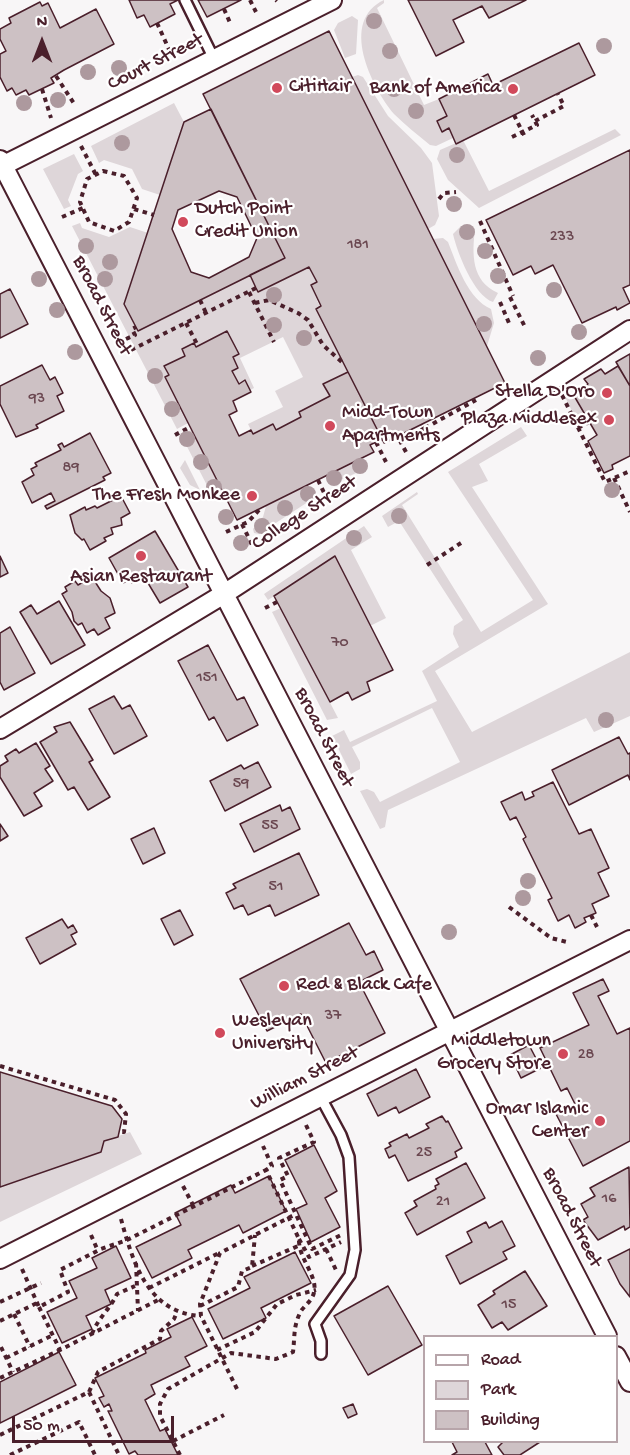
<!DOCTYPE html>
<style>
body{margin:0}
#map{position:relative;width:630px;height:1455px;overflow:hidden;background:#f8f6f7;font-family:"Gochi Hand",sans-serif}
canvas{display:block}
.legend{position:absolute;left:423px;top:1335px;width:195px;height:108px;box-sizing:border-box;background:#fff;border:2px solid #b7a5aa;margin:0;padding:8px 10px;list-style:none;font-size:18px;color:#4a1f2b}
.legend li{display:flex;align-items:center;gap:12px;height:30px}
.legend b{width:30px;border:2px solid #b7a5aa}
.north{position:absolute;left:12px;top:12px;width:60px;height:60px;-webkit-text-stroke:4px #fff;paint-order:stroke;rotate:0deg;font-size:16px;font-weight:700;line-height:24px;text-align:center;color:#4a1f2b}
.north::after{content:'';display:block;margin:auto;width:21px;height:27px;background:#4a1f2b;clip-path:polygon(50% 0,100% 100%,50% 72%,0 100%)}
.scale{position:absolute;left:12px;top:1416px;width:162px;height:27px;box-sizing:border-box;border:3px solid #4a1f2b;border-top:0;padding-left:8px;font-size:18px;line-height:21px;white-space:nowrap;color:#4a1f2b;-webkit-text-stroke:4px #fff;paint-order:stroke}
</style>
<div id="map">
<canvas width="630" height="1455"></canvas>
<ul class="legend">
<li><b style="height:8px;background:#fff"></b>Road</li>
<li><b style="height:16px;background:#ded6d9"></b>Park</li>
<li><b style="height:16px;background:#cdc1c4"></b>Building</li>
</ul>
<div class="north">N</div>
<div class="scale">50 m</div>
</div>
<script>
const ctx = document.querySelector('canvas').getContext('2d');
ctx.lineJoin = 'round';
function fill(path, color) {
  ctx.fillStyle = color;
  ctx.fill(path, 'evenodd');
}
function stroke(path, color, width, dash) {
  ctx.strokeStyle = color;
  ctx.lineWidth = width;
  ctx.lineCap = dash ? 'butt' : 'round';
  ctx.setLineDash(dash || []);
  ctx.stroke(path);
}
function drawText(font, color, halo, rows, align = 'center') {
  ctx.font = font + ' "Gochi Hand",sans-serif';
  ctx.lineWidth = 4.5;
  ctx.setLineDash([]);
  ctx.textBaseline = 'middle';
  ctx.strokeStyle = halo;
  ctx.fillStyle = color;
  for (const [text, x, y, turn = 0] of rows) {
    ctx.save();
    ctx.translate(x, y);
    ctx.rotate((+turn || 0) * Math.PI / 180);
    ctx.textAlign = isNaN(turn) ? turn : align;
    if (halo) ctx.strokeText(text, 0, 0);
    ctx.fillText(text, 0, 0);
    ctx.restore();
  }
}
const green = new Path2D(`
 M 384,0 L 384,3 L 377,8 L 424,105 L 439,99 L 447,116 L 437,121 L 442,131 L 449,128 L 453,138 L 436,146 L 430,145 C 418,135 405,125 394,114 C 371,86 339,21 384,0 Z
 M 352,16 L 358,20 L 356,54 L 345,58 L 334,30 L 338,23 Z
 M 358,75 L 363,77 L 388,116 L 421,148 L 432,163 L 439,216 L 435,225 L 428,229 L 352,77 Z
 M 174,103 L 184,122 L 160,195 L 142,189 L 132,169 L 104,160 L 99,163 L 91,146 Z
 M 615,129 L 621,135 L 479,208 L 448,180 L 437,159 L 440,150 L 463,140 L 489,191 Z
 M 74,154 L 83,171 L 78,174 L 68,200 L 71,206 L 64,209 L 43,169 Z
 M 80,223 L 82,228 L 109,237 L 130,227 L 148,233 L 200,300 L 250,275 L 259,292 L 309,267 L 317,282 L 311,286 L 348,372 L 324,384 L 330,396 L 299,412 L 301,417 L 276,430 L 272,424 L 253,434 L 248,424 L 283,407 L 275,391 L 303,377 L 283,337 L 240,358 L 254,388 L 250,390 L 245,381 L 239,384 L 232,371 L 233,357 L 239,354 L 227,331 L 196,347 L 194,343 L 182,349 L 185,356 L 164,366 L 169,375 L 165,378 L 188,423 L 177,429 L 72,226 Z
 M 461,226 L 472,226 L 475,229 C 472,254 471,281 498,293 L 493,302 C 474,296 457,252 453,234 Z
 M 443,238 L 448,242 C 457,265 468,299 491,309 L 494,323 L 487,346 L 433,239 Z
 M 573,393 L 587,418 L 586,421 L 579,425 L 565,397 Z
 M 521,427 L 527,436 L 479,464 L 488,481 L 472,487 L 548,604 L 435,671 L 472,732 L 630,652 L 630,716 L 594,732 L 586,718 L 388,810 L 385,827 L 380,829 L 360,791 L 367,789 L 374,792 L 380,802 L 460,762 L 432,708 L 352,747 L 360,762 L 360,769 L 351,774 L 332,736 L 344,730 L 350,742 L 437,701 L 422,671 L 459,647 L 453,634 L 454,626 L 463,620 L 399,521 L 388,527 L 382,516 L 417,492 L 418,494 L 402,505 L 481,632 L 533,600 L 448,472 Z
 M 191,430 L 220,486 L 213,497 L 181,435 Z
 M 363,458 L 367,468 L 330,485 L 326,476 Z
 M 185,460 L 200,490 L 190,485 L 180,468 Z
 M 308,485 L 314,498 L 259,534 L 254,533 L 253,529 L 263,517 L 266,506 Z
 M 364,526 L 372,537 L 351,550 L 386,618 L 370,626 L 335,557 L 268,600 L 264,594 Z
 M 281,608 L 338,718 L 327,720 L 272,612 Z
 M 130,1132 L 142,1154 L 0,1222 L 0,1187 L 101,1152 L 104,1141 Z`);
const building = new Path2D(`
 M 129,0 L 178,0 L 170,4 L 175,14 L 150,27 L 144,15 L 137,18 Z
 M 198,0 L 241,0 L 207,17 Z
 M 408,0 L 526,0 L 489,18 L 482,6 L 453,20 L 464,42 L 436,56 Z
 M 40,2 L 42,6 L 48,3 L 60,28 L 96,9 L 114,44 L 64,70 L 51,78 L 54,83 L 29,95 L 26,90 L 16,95 L 12,88 L 7,91 L 0,77 L 0,54 L 6,51 L 0,39 L 0,29 L 11,23 L 9,18 Z
 M 329,31 L 505,383 L 384,443 L 316,309 L 321,306 L 311,285 L 317,282 L 309,267 L 258,292 L 256,288 L 250,275 L 285,258 L 203,94 Z
 M 579,43 L 595,75 L 456,144 L 449,128 L 442,132 L 437,121 L 447,116 L 439,99 L 488,74 L 493,85 Z
 M 211,109 L 285,258 L 138,331 L 124,304 L 171,161 L 184,122 Z
 M 630,150 L 630,285 L 623,288 L 630,303 L 617,310 L 616,307 L 582,323 L 553,265 L 535,274 L 531,266 L 513,275 L 486,220 Z
 M 219,191 L 237,197 L 257,238 L 249,257 L 209,278 L 191,272 L 172,229 L 178,210 Z
 M 10,289 L 28,324 L 0,338 L 0,294 Z
 M 227,331 L 239,354 L 233,357 L 238,368 L 232,371 L 239,384 L 245,380 L 251,392 L 233,401 L 237,411 L 229,415 L 239,436 L 251,430 L 253,434 L 273,424 L 276,430 L 301,417 L 299,412 L 330,396 L 323,384 L 348,372 L 382,439 L 370,445 L 374,452 L 237,520 L 165,377 L 169,375 L 164,366 L 185,356 L 182,349 L 194,343 L 196,347 Z
 M 630,354 L 630,386 L 616,362 Z
 M 42,365 L 50,380 L 55,377 L 63,393 L 57,396 L 64,411 L 36,425 L 38,428 L 16,437 L 0,404 L 0,386 Z
 M 618,366 L 630,386 L 630,456 L 612,465 L 613,469 L 604,473 L 588,441 L 597,435 L 573,394 L 588,384 L 584,379 L 601,369 L 605,374 Z
 M 90,433 L 111,473 L 103,477 L 105,480 L 47,509 L 45,506 L 55,501 L 51,493 L 32,503 L 22,482 L 34,475 L 31,469 L 37,466 L 35,463 L 61,450 L 58,445 L 62,443 L 64,447 Z
 M 121,496 L 130,513 L 121,518 L 122,525 L 111,528 L 113,534 L 104,538 L 106,541 L 90,550 L 84,539 L 82,540 L 75,533 L 70,515 L 85,507 L 86,510 L 95,506 L 97,508 Z
 M 155,531 L 188,587 L 160,603 L 142,573 L 132,583 L 130,579 L 123,583 L 109,558 Z
 M 0,556 L 8,573 L 0,577 Z
 M 335,556 L 393,670 L 367,682 L 370,691 L 352,700 L 348,692 L 330,702 L 274,596 Z
 M 92,577 L 101,591 L 110,598 L 115,613 L 105,618 L 110,628 L 98,635 L 94,629 L 87,633 L 82,623 L 78,625 L 74,621 L 72,612 L 62,594 L 67,591 L 65,587 L 75,581 L 78,585 Z
 M 59,601 L 85,645 L 51,664 L 20,612 L 31,605 L 37,614 Z
 M 10,627 L 35,673 L 4,690 L 0,682 L 0,633 Z
 M 208,645 L 237,700 L 244,697 L 258,725 L 227,741 L 214,717 L 209,720 L 178,661 Z
 M 114,696 L 122,709 L 130,705 L 147,736 L 114,754 L 89,709 Z
 M 70,722 L 93,760 L 89,762 L 110,797 L 88,810 L 74,787 L 68,790 L 40,742 L 57,732 L 54,727 Z
 M 619,737 L 628,754 L 630,753 L 630,780 L 628,775 L 569,805 L 552,770 Z
 M 36,743 L 50,766 L 45,769 L 53,781 L 34,793 L 42,806 L 24,816 L 0,777 L 0,766 L 8,761 L 5,756 L 16,749 L 19,753 Z
 M 258,762 L 271,787 L 225,811 L 210,781 L 241,765 L 244,769 Z
 M 553,782 L 579,834 L 591,829 L 609,868 L 598,873 L 609,896 L 592,904 L 596,913 L 584,918 L 586,922 L 575,928 L 569,915 L 558,921 L 548,900 L 552,898 L 523,839 L 526,837 L 516,817 L 510,820 L 501,802 L 522,792 L 525,800 L 534,796 L 532,792 Z
 M 280,805 L 282,811 L 290,807 L 300,829 L 254,852 L 240,824 Z
 M 0,824 L 8,836 L 0,841 Z
 M 154,828 L 165,853 L 143,864 L 131,839 Z
 M 299,853 L 319,895 L 275,916 L 270,905 L 248,915 L 243,905 L 234,909 L 226,893 L 236,888 L 233,884 Z
 M 180,910 L 193,935 L 174,945 L 161,919 Z
 M 62,919 L 68,928 L 73,925 L 77,932 L 71,935 L 76,944 L 40,964 L 26,938 Z
 M 349,923 L 366,955 L 374,951 L 383,970 L 359,982 L 385,1033 L 326,1063 L 301,1014 L 267,1031 L 240,979 Z
 M 603,979 L 609,991 L 598,996 L 617,1034 L 630,1028 L 630,1141 L 583,1166 L 556,1114 L 575,1104 L 567,1088 L 561,1091 L 540,1048 L 589,1025 L 573,993 Z
 M 529,1045 L 541,1068 L 521,1078 L 510,1055 Z
 M 416,1069 L 430,1097 L 399,1113 L 396,1107 L 378,1116 L 367,1094 Z
 M 0,1072 L 112,1106 L 122,1119 L 118,1137 L 104,1141 L 101,1152 L 0,1187 Z
 M 442,1116 L 446,1122 L 448,1121 L 462,1148 L 455,1152 L 457,1157 L 408,1181 L 395,1155 L 389,1158 L 385,1149 L 391,1146 L 389,1143 L 407,1134 L 409,1138 L 429,1128 L 426,1124 Z
 M 314,1145 L 337,1191 L 325,1198 L 340,1227 L 311,1242 L 296,1209 L 307,1204 L 285,1160 Z
 M 466,1163 L 485,1198 L 417,1235 L 405,1213 L 417,1206 L 414,1201 L 436,1189 L 435,1186 L 439,1184 L 436,1179 Z
 M 629,1167 L 630,1227 L 625,1230 L 624,1226 L 598,1240 L 583,1220 L 588,1217 L 581,1204 L 595,1196 L 590,1188 Z
 M 269,1176 L 286,1211 L 243,1233 L 239,1225 L 188,1250 L 192,1258 L 152,1278 L 136,1247 L 181,1225 L 175,1213 L 231,1185 L 235,1193 Z
 M 502,1221 L 515,1246 L 503,1252 L 507,1259 L 460,1284 L 446,1256 L 472,1242 L 467,1232 L 486,1222 L 489,1228 Z
 M 116,1246 L 131,1278 L 105,1290 L 111,1304 L 86,1316 L 92,1329 L 62,1343 L 47,1312 L 77,1298 L 69,1281 L 97,1268 L 92,1258 Z
 M 630,1249 L 630,1297 L 620,1284 L 608,1260 Z
 M 295,1252 L 311,1283 L 261,1308 L 266,1318 L 223,1339 L 208,1309 L 250,1288 L 244,1277 Z
 M 525,1271 L 547,1306 L 508,1330 L 502,1322 L 492,1328 L 478,1305 L 495,1294 L 493,1291 Z
 M 388,1286 L 422,1345 L 368,1375 L 334,1316 Z
 M 192,1317 L 207,1346 L 185,1357 L 190,1366 L 151,1385 L 155,1394 L 145,1400 L 160,1431 L 165,1429 L 178,1455 L 138,1455 L 135,1451 L 129,1454 L 108,1411 L 112,1411 L 109,1404 L 104,1407 L 99,1398 L 104,1396 L 95,1378 L 146,1353 L 145,1350 L 171,1337 L 167,1329 Z
 M 59,1352 L 76,1385 L 0,1423 L 0,1382 Z
 M 353,1404 L 357,1414 L 348,1418 L 343,1408 Z
 M 452,1442 L 485,1442 L 492,1455 L 452,1455 L 457,1452 Z
 M 503,1442 L 540,1442 L 520,1455 L 504,1455 L 498,1447 Z`);
const path = new Path2D(`
 M 250,0 L 256,12
 M 276,0 L 277,1
 M 224,9 L 231,25
 M 157,23 L 172,56
 M 56,76 L 75,105
 M 42,89 L 51,118
 M 514,115 L 526,139
 M 535,121 L 564,106 L 558,94
 M 512,137 L 537,125 L 532,115
 M 81,146 L 96,175
 M 103,171 L 124,176 L 137,198 L 129,222 L 114,231 L 89,222 L 80,202 L 87,179 Z
 M 439,199 L 444,193 L 456,192
 M 134,209 L 154,215
 M 62,217 L 83,208
 M 480,221 L 513,296
 M 249,292 L 274,342
 M 510,297 L 526,329
 M 200,300 L 206,313
 M 500,302 L 509,323
 M 255,303 L 269,300 L 298,313 L 308,320 L 323,345 L 344,364
 M 186,323 L 197,344
 M 126,339 L 135,335 L 132,329 L 136,327
 M 131,350 L 256,288
 M 562,395 L 605,482 L 630,471
 M 425,428 L 476,400
 M 578,428 L 589,422
 M 175,435 L 190,427
 M 376,442 L 386,462
 M 406,452 L 400,441 L 425,428 L 422,424
 M 614,478 L 630,512
 M 318,480 L 326,497
 M 242,524 L 252,545
 M 226,532 L 248,522 L 259,510
 M 427,565 L 461,543
 M 265,608 L 277,602
 M 509,907 L 551,938 L 567,942
 M 591,915 L 597,927
 M 0,1066 L 115,1100 L 126,1114 L 124,1132 L 119,1131
 M 306,1125 L 314,1142 L 279,1158 L 288,1176 L 280,1180 L 312,1249 L 341,1235
 M 183,1186 L 193,1205
 M 121,1219 C 133,1263 148,1313 201,1316
 M 91,1235 L 98,1251
 M 299,1239 L 309,1257 L 341,1242
 M 326,1249 L 336,1270
 M 136,1263 L 138,1311
 M 252,1266 L 298,1246
 M 22,1269 L 39,1307 L 68,1292 L 60,1270 L 101,1249 L 127,1240 L 266,1170
 M 149,1288 L 219,1253
 M 0,1302 L 41,1283
 M 200,1306 L 238,1287 L 242,1271 L 252,1267 L 255,1235
 M 39,1307 L 60,1350 L 158,1300
 M 14,1314 L 30,1347
 M 0,1321 L 37,1303
 M 92,1334 C 98,1318 110,1309 117,1294 L 135,1286
 M 1,1347 L 13,1372
 M 217,1350 L 255,1332 L 277,1304 L 296,1295 L 316,1290
 M 6,1358 L 53,1335
 M 0,1378 L 60,1350
 M 237,1389 L 201,1316 L 200,1304 L 220,1253 L 296,1214
 M 89,1392 L 98,1372 L 160,1339 L 161,1331 L 174,1319 L 177,1312
 M 0,1435 L 89,1392 L 119,1455
 M 173,1441 L 224,1415
 M 10,1455 L 79,1422 L 95,1455
 M 180,1455 L 160,1416 L 160,1404 L 168,1389 L 231,1353 L 276,1359 L 293,1352 C 295,1336 293,1326 301,1311 C 305,1305 313,1300 314,1292 C 318,1276 298,1258 299,1239 L 266,1170 L 272,1166 L 263,1146`);
const lane = new Path2D(`
 M 185,0 L 214,59
 M 320,1096 L 341,1135 L 349,1157 L 355,1250 L 350,1275 L 315,1324 L 321,1341 L 321,1354`);
const street = new Path2D(`
 M 0,160 L 607,1336
 M 0,167 L 332,0
 M 0,729 L 224,594 L 630,330
 M 0,1259 L 630,940
 M 616,1356 L 630,1382`);
const trees = [
 [374,21],
 [604,46],
 [390,51],
 [119,68],
 [88,72],
 [394,89],
 [58,100],
 [24,103],
 [416,111],
 [122,143],
 [457,155],
 [454,204],
 [467,232],
 [86,246],
 [485,251],
 [110,262],
 [498,276],
 [39,279],
 [105,279],
 [554,290],
 [274,295],
 [57,310],
 [484,324],
 [274,325],
 [579,332],
 [304,338],
 [75,352],
 [538,358],
 [155,376],
 [172,409],
 [187,439],
 [201,462],
 [360,466],
 [334,478],
 [214,487],
 [612,490],
 [308,494],
 [285,508],
 [399,516],
 [226,517],
 [262,526],
 [354,538],
 [241,543],
 [606,720],
 [528,881],
 [523,898],
 [449,932]
];
const markers = [
 [277,88,6,"#d1495b"],
 [513,89,6,"#d1495b"],
 [183,222,6,"#d1495b"],
 [607,393,6,"#d1495b"],
 [609,420,6,"#d1495b"],
 [330,426,6,"#d1495b"],
 [252,496,6,"#d1495b"],
 [141,556,6,"#d1495b"],
 [284,986,6,"#d1495b"],
 [220,1033,6,"#d1495b"],
 [563,1054,6,"#d1495b"],
 [600,1121,6,"#d1495b"]
];
const numberNames = [
 ["233",562,238],
 ["181",358,246],
 ["93",37,400],
 ["89",71,469],
 ["70",340,644],
 ["151",207,679],
 ["59",241,785],
 ["55",270,827],
 ["51",276,888],
 ["37",333,1017],
 ["28",586,1056],
 ["25",424,1154],
 ["16",609,1200],
 ["21",443,1203],
 ["15",509,1306]
];
const streetNames = [
 ["Court Street",156,63,-27],
 ["Broad Street",101,306,63],
 ["College Street",305,514,-33],
 ["Broad Street",323,738,63],
 ["William Street",305,1079,-27],
 ["Broad Street",571,1218,63]
];
const poiNames = [
 ["CitiHair",289,88,"left"],
 ["Bank of America",501,89],
 ["Dutch Point",195,210,"left"],
 ["Credit Union",195,233,"left"],
 ["Stella D'Oro",595,393],
 ["Midd-Town",342,414,"left"],
 ["Apartments",342,437,"left"],
 ["Plaza Middlesex",597,420],
 ["The Fresh Monkee",240,496],
 ["Asian Restaurant",141,578,"center"],
 ["Red & Black Cafe",296,986,"left"],
 ["Wesleyan",232,1022,"left"],
 ["University",232,1045,"left"],
 ["Middletown",551,1042],
 ["Grocery Store",551,1065],
 ["Omar Islamic",588,1110],
 ["Center",588,1133]
];
fill(green, '#ded6d9');
fill(building, '#cdc1c4');
stroke(building, '#4a1f2b', 1.5);
stroke(lane, '#4a1f2b', 14);
stroke(street, '#4a1f2b', 22);
stroke(path, '#4a1f2b', 4, [4.5, 4.5]);
stroke(lane, '#fff', 9);
stroke(street, '#fff', 18);
ctx.fillStyle = '#ad999e';
for (const [x, y] of trees) {
  ctx.beginPath();
  ctx.arc(x, y, 8, 0, 2 * Math.PI);
  ctx.fill();
}
for (const [x, y, r, color] of markers) {
  const dot = new Path2D();
  dot.arc(x, y, r, 0, 2 * Math.PI);
  ctx.fillStyle = color;
  ctx.fill(dot);
  stroke(dot, '#fff', 2);
}
drawText('16px', '#6b4851', null, numberNames);
drawText('20px', '#4a1f2b', '#fff', streetNames);
drawText('20px', '#4a1f2b', '#fff', poiNames, 'right');
</script>
